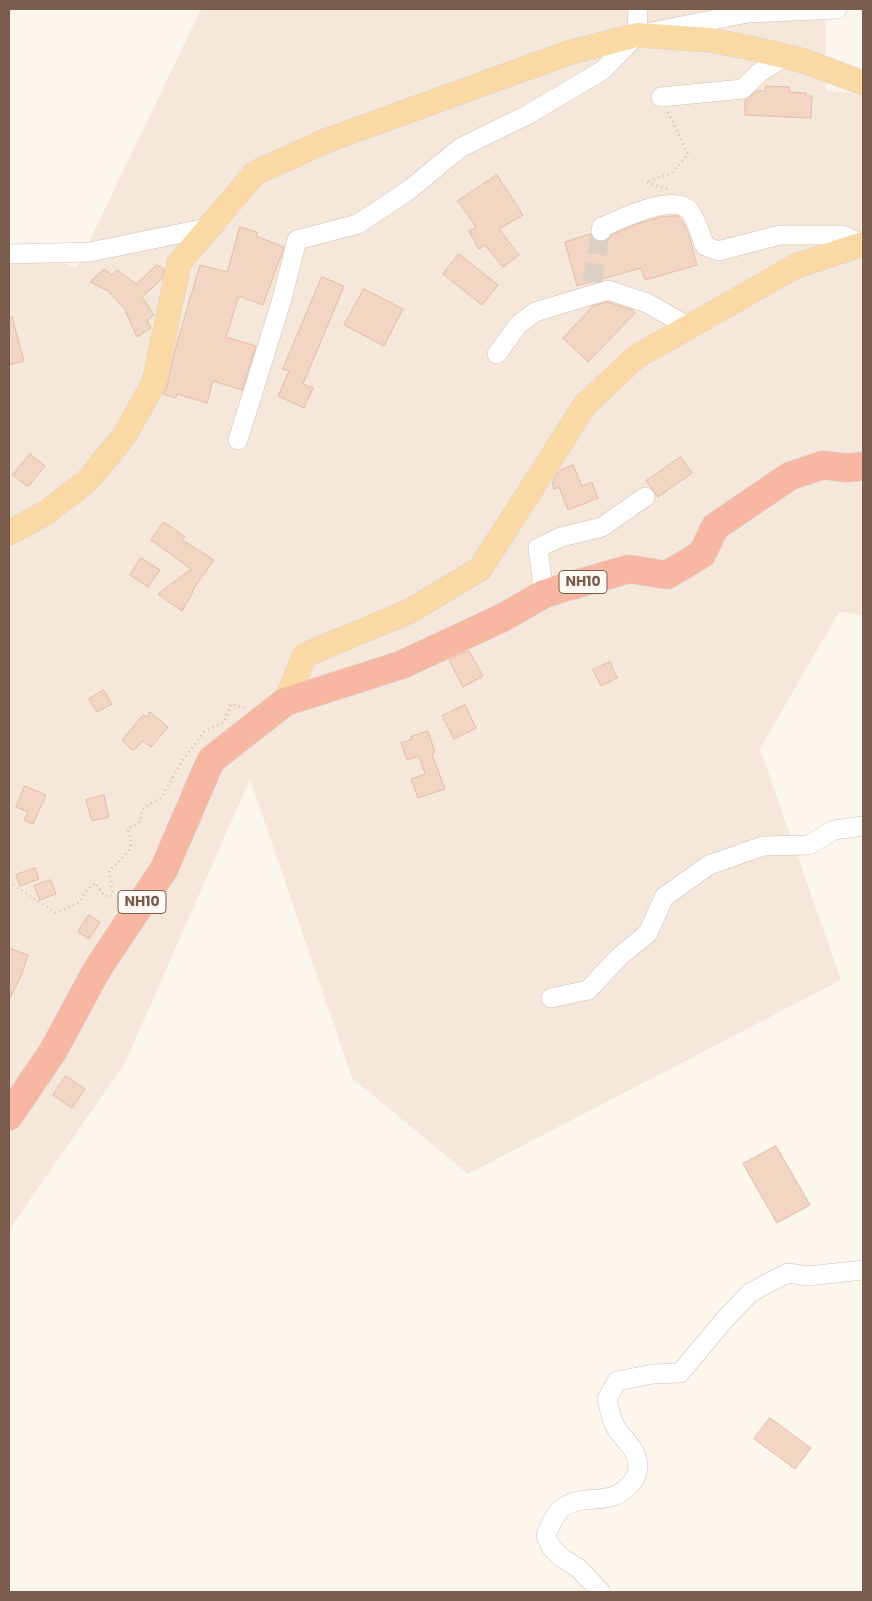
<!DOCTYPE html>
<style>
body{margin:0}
#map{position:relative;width:872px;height:1601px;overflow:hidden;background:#fdf6ec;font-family:Poppins,sans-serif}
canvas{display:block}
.frame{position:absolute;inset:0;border:10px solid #7a5c4d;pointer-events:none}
</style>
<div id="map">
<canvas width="872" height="1601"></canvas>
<div class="frame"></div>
</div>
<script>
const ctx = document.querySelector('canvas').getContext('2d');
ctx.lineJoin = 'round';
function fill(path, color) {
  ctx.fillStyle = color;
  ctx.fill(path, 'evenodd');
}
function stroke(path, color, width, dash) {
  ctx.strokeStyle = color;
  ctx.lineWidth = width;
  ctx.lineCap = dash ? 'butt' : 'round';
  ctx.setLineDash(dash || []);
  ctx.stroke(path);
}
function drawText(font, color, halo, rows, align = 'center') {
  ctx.font = font + ' Poppins,sans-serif';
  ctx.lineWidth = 4;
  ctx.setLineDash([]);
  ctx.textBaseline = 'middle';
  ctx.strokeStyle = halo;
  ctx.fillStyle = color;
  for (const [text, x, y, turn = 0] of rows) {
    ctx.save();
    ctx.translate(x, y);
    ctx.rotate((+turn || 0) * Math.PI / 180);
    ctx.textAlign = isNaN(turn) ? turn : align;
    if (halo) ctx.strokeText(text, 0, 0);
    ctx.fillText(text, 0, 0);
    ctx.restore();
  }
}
const residential = new Path2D(`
 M 201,9 L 825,9 L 826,91 L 863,94 L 863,615 L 839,612 L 760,749 L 841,980 L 468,1174 L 352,1078 L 250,779 L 125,1063 L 9,1230 L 9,247 L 77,267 Z`);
const building = new Path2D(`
 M 766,86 L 789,87 L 789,92 L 806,93 L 806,96 L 812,96 L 811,118 L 745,115 L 745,100 L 757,91 L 765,91 Z
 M 497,175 L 523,215 L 499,229 L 519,255 L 503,267 L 485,245 L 479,249 L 469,231 L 476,227 L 458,201 Z
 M 671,216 L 678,216 L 683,222 L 689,235 L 697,265 L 645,280 L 641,268 L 577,286 L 565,242 L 590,234 L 594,239 L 598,242 L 604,242 L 609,239 L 611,235 L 637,224 L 661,217 Z
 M 240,227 L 257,232 L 256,236 L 284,247 L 263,305 L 239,296 L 226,337 L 256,346 L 242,390 L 213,381 L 207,403 L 177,394 L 176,398 L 163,394 L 167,386 L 176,346 L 200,265 L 227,272 Z
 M 459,254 L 498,285 L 482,305 L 443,274 Z
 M 157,265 L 164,269 L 162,279 L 142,297 L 154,315 L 147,321 L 151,328 L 137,337 L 124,308 L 108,291 L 90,282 L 104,269 L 112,275 L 117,270 L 136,284 Z
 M 322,277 L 344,286 L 303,384 L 313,388 L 304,408 L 278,396 L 289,371 L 283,369 Z
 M 364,289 L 403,309 L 384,346 L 344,325 Z
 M 608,302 L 632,310 L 635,313 L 588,362 L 563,338 L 593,306 Z
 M 9,317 L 12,317 L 24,361 L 9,365 Z
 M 30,454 L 45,466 L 28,487 L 13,475 Z
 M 681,457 L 692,473 L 658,497 L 646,481 Z
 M 573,465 L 582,486 L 592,482 L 598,498 L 568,510 L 559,487 L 554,489 L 552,483 L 559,471 Z
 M 164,522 L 185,537 L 182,540 L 214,560 L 192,591 L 193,592 L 182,611 L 158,594 L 191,569 L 151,540 Z
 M 141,558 L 160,570 L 148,587 L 130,575 Z
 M 469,651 L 483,676 L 463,687 L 449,660 Z
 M 610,662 L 617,678 L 601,686 L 593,670 Z
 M 104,690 L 112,704 L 97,712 L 89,699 Z
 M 465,705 L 476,728 L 454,739 L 442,716 Z
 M 150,712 L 168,727 L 151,747 L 143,741 L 133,751 L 122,740 L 143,715 L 147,717 Z
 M 428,731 L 435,752 L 432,754 L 445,789 L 418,798 L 411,779 L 425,774 L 419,756 L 407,760 L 401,743 L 412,739 L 411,737 Z
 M 25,786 L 46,795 L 33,824 L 24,820 L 28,812 L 16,807 Z
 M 104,795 L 109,817 L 92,821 L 86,800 Z
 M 35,868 L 39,879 L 20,886 L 16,875 Z
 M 51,880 L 56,894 L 40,900 L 34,886 Z
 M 89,915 L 100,922 L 89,939 L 78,932 Z
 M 9,948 L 28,955 L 21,976 L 9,1000 Z
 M 66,1076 L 85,1089 L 72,1108 L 53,1095 Z
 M 776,1146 L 810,1205 L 777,1223 L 743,1164 Z
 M 770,1418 L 811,1448 L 795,1469 L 754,1439 Z`);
const minorTunnel = new Path2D(`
 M 592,282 L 601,231`);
const path = new Path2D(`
 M 667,189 L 646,182 L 672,173 L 688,154 L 668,112
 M 9,882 L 56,913 L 80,902 L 85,892 L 95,883 L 105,896 L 113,895 L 109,870 C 118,865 122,857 130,849 L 131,839 L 128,832 L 129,828 L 140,822 L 142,809 L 161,798 L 183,760 L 204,732 L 224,722 L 231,704 L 247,708`);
const minor = new Path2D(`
 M 638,9 L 637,35 L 747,13 L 837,9
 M 661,97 L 743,89 L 760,72 L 786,56
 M 601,231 L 602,227 C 621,219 672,193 689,210 C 694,215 702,238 705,246 L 718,251 L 780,235 L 842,235 L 863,244
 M 9,254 L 90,252 L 207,228
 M 497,354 L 518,325 L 535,312 L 608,290 L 647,303 L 689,327
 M 238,440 L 282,299 L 297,240 L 358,224 L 409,190 L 460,148 L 529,114 L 603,70 L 637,35
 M 544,594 L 538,548 L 561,537 L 602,527 L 645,497
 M 551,998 L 588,990 L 619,957 L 648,933 L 664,897 L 709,865 L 763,846 L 809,845 L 834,830 L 863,826
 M 601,1592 L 578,1568 L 562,1558 L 551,1547 L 546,1536 C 550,1526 554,1513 564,1507 C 588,1491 611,1510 633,1481 C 637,1475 639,1467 637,1459 C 633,1444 620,1437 614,1424 C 611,1417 609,1407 607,1399 L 617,1381 L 653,1374 L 680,1373 L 726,1318 L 750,1293 L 766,1284 L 788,1273 L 808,1276 L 863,1270`);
const major = new Path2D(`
 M 9,533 L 47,512 L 88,480 L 124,436 L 154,383 L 179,263 L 255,173 L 328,140 L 568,53 L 637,35 L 710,40 L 746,47 L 804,61 L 863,83
 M 285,702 L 305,655 L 410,611 L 480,569 L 585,405 L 636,357 L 796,266 L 863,244`);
const highway = new Path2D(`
 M 9,1116 L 53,1051 L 98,968 L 164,869 L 211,760 L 285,702 L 401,665 L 502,618 L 544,594 L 566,587 L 629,569 L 667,575 L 702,554 L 715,527 L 790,476 L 823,465 L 847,468 L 863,466`);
const shields = [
 [583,582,48],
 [142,902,48]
];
const shieldNames = [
 ["NH10",583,582],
 ["NH10",142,902]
];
fill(residential, '#f5e8da');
fill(building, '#f3d5c3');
stroke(building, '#e6bba3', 1);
stroke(minorTunnel, '#dcd0c4', 19, [19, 9]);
stroke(minor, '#d1beb0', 20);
stroke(major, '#dad1cd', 25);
stroke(highway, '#dad1cd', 29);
stroke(path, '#d9b8a5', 2.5, [1, 4]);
stroke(minor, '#fff', 19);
stroke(major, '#fbd9a5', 24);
stroke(highway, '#f7b7a3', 28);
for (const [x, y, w] of shields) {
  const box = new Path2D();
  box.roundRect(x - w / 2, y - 11.5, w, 23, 4);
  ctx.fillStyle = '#fffaf3';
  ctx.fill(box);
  stroke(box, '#7a5c4d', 1);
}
drawText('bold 14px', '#7a5c4d', null, shieldNames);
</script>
